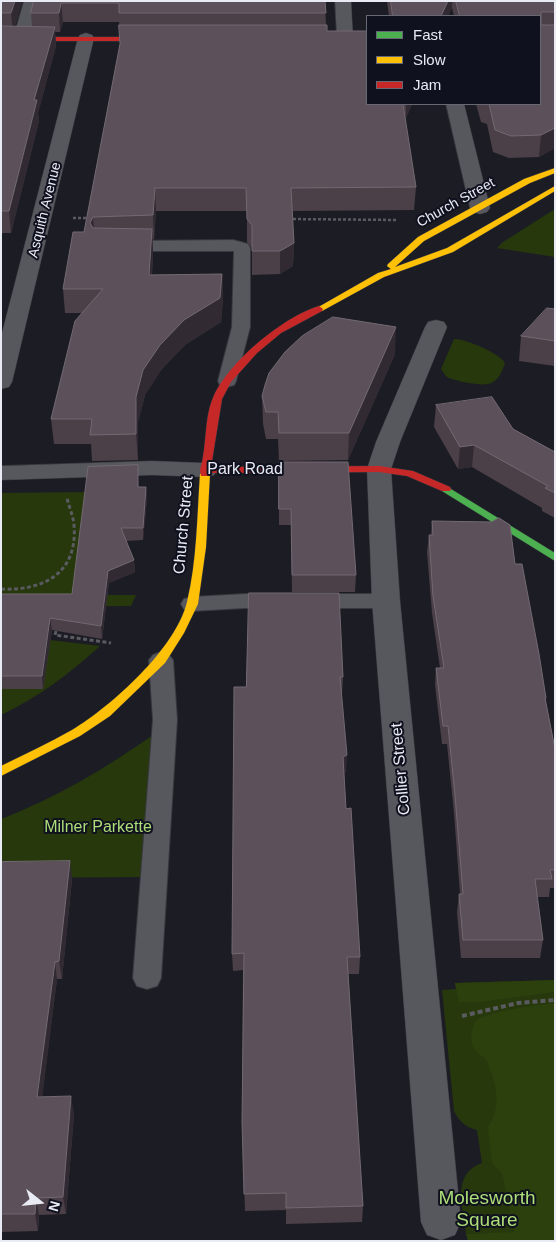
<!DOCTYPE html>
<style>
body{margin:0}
#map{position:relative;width:556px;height:1242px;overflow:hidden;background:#1c1d24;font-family:Arial,sans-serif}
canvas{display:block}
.frame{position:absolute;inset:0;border:2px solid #e8eaf4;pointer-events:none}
.legend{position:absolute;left:366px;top:15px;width:175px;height:90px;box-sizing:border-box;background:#0f111e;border:1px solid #666874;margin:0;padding:6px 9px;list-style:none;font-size:15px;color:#e8eaf4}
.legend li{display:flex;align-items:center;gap:10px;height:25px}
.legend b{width:25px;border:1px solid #666874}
.north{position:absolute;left:15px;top:1177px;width:50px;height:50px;-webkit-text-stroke:4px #0f111e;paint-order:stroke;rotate:106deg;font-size:14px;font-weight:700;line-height:20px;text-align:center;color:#e8eaf4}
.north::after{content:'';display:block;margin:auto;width:18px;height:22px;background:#e8eaf4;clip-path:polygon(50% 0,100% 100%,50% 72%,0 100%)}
</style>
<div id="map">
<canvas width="556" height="1242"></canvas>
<div class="frame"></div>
<ul class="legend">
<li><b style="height:6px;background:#4caf50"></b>Fast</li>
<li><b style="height:6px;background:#ffc107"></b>Slow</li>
<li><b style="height:6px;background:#c62828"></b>Jam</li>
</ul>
<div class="north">N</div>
</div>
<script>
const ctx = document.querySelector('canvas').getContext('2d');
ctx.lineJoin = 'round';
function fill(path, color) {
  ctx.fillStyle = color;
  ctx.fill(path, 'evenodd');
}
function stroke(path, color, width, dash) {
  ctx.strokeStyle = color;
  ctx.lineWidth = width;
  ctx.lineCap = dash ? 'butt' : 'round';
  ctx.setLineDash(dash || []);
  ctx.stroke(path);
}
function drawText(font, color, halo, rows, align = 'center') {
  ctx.font = font + ' Arial,sans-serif';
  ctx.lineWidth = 4;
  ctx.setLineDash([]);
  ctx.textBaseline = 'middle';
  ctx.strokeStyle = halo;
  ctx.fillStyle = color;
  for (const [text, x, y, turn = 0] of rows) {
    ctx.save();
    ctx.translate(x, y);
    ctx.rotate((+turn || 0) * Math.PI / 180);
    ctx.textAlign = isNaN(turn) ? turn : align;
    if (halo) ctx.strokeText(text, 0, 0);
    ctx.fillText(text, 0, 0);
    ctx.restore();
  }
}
const green = new Path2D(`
 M 555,209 L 555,257 L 497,248 L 503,242 Z
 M 454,339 C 466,339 499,353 505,363 C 502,372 498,382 488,384 C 481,386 456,381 449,378 C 445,376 444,373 441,369 Z
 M 87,492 L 106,595 L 136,595 L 131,606 L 1,607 L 1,493 Z
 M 50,640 L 100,646 C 69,674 39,697 1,715 L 1,689 L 43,689 Z
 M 156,733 L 143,877 L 1,878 L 1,819 C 60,796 104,769 156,733 Z
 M 555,980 L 555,1232 L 466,1234 C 463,1207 451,1174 482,1163 L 477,1130 C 465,1127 459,1121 454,1111 L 442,990 L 456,989 L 455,983 Z`);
const forest = new Path2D(`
 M 555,980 L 555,992 L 478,1002 L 459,1002 L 455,983 Z
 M 555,1003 L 555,1241 L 468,1241 L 466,1234 L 514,1232 L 504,1181 L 501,1172 L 492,1163 L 488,1127 C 503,1106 496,1080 485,1058 C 468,1048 469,1037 476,1020 C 501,1009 528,1007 555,1003 Z`);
const pathFar2 = new Path2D(`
 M 73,218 L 90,218
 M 288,219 L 397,220`);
const pathFar1 = new Path2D(`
 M 1,589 C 44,591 78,573 74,525 C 73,515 69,507 67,498
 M 56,631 L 55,635 L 111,643`);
const path = new Path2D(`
 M 462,1016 L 518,1003 L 555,1000`);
const lane = new Path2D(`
 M 233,240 L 248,244 L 250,248 L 250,327 L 236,381 L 234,385 L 227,387 L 220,385 L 218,381 L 232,327 L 234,251 L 122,251 L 116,250 L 114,246 L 116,242 L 122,241 Z
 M 245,594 L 386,594 L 394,596 L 397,601 L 394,606 L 386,608 L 245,608 L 192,611 L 184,609 L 181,604 L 184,599 L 192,597 Z
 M 161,652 L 169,655 L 173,660 L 177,720 L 161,978 L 157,986 L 147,989 L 137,986 L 133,978 L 153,720 L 149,660 L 153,655 Z`);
const street = new Path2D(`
 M 24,1 L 40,1 L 29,39 L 27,42 L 15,42 L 13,39 Z
 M 335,1 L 351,1 L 353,39 L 351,42 L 339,42 L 337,39 Z
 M 86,33 L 92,35 L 94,38 L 12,382 L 9,387 L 1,389 L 1,337 L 78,38 L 80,35 Z
 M 446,104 L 464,104 L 490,208 L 487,212 L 480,214 L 473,212 L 470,208 Z
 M 436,320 L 444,322 L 447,327 L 400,442 L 391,469 L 400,601 L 461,1222 L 455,1235 L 441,1240 L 427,1235 L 421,1222 L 372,601 L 367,469 L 376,442 L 425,327 L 428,322 Z
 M 152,461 L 205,463 L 214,465 L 217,470 L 214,475 L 205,477 L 152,475 L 1,480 L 1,466 Z`);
const fast = new Path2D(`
 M 446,486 L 555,553 L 555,561 L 442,491 L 441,489 L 442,487 Z`);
const slow = new Path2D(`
 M 555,168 L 555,173 L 530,183 L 424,241 L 395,267 L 447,248 L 555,186 L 555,191 L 453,252 L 384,277 L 322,311 L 316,311 L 315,309 L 378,273 L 391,269 L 387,266 L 388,264 L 418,237 L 524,179 Z
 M 205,471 L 210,474 L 206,547 L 198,604 L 184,633 L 165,663 L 110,716 L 80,736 L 1,776 L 1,766 C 25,754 49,743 72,730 C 112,706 176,648 187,602 C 197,561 197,517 200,474 Z`);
const jam = new Path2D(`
 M 1,37 L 157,37 L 160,39 L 157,41 L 1,41 Z
 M 319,306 L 323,309 L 322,311 L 281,333 L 257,353 L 231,382 L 222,399 L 211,467 L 379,466 L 413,471 L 450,487 L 451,489 L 450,491 L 442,491 L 407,476 L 379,472 L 210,473 L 209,476 L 201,476 L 200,470 C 207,449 204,418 213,398 C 227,363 283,317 319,306 Z`);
const wall = new Path2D(`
 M 1,1 L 22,1 L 15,26 L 32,26 L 31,13 L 34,1 L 325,1 L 326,25 L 327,31 L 416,187 L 414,210 L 292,211 L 294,243 L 293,266 L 280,274 L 252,275 L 252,248 L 247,242 L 247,211 L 156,211 L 154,239 L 153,239 L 153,253 L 152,275 L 222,274 L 223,298 L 221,322 L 185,345 L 161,370 L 145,395 L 138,422 L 138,460 L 92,461 L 91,444 L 54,444 L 51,419 L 82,313 L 65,313 L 63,289 L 84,232 L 120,44 L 119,22 L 63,22 L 60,32 L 55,32 L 56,46 L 38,113 L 39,121 L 11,233 L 1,233 Z
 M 387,1 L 555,1 L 555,148 L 539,157 L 509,158 L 493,152 L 487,124 L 481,122 L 476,104 L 540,104 L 540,16 L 454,16 L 452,8 L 448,16 L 389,16 Z
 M 403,104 L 412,104 L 406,118 Z
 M 555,309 L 555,366 L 519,361 L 521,336 Z
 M 395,354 L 348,460 L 279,461 L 278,439 L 266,439 L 263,424 L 262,396 Z
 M 436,405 L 513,429 L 555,452 L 555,518 L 542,511 L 542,508 L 472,467 L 458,469 L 434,427 Z
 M 279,462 L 356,575 L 355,592 L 292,592 L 291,525 L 279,525 Z
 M 138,477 L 138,487 L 146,487 L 147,499 L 143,540 L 126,541 L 134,560 L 135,572 L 109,583 L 102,639 L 52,630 L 43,689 L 1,689 L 1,594 L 72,594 Z
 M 432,521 L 515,564 L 546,698 L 546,703 L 555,749 L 555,888 L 550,888 L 549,897 L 537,897 L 543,940 L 540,958 L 461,958 L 457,912 L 459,894 L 460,894 L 454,813 L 447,744 L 442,744 L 435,685 L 436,668 L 440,668 L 432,613 L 427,552 L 429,535 L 431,535 Z
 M 343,677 L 342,694 L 341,694 L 346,772 L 344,773 L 346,809 L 360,957 L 359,974 L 348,974 L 363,1206 L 362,1222 L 286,1224 L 286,1210 L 245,1211 L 242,1122 L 243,970 L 233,971 L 232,954 L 246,687 Z
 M 1,862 L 72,879 L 62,979 L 57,979 L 42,1097 L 74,1114 L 66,1214 L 39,1215 L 38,1231 L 1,1232 Z`);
const shadedWall = new Path2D(`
 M 15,1 L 22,1 L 13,32 L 11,13 Z
 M 448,1 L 452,1 L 452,8 L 448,16 L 441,16 Z
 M 61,3 L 63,22 L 60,32 L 59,13 Z
 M 55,27 L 56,46 L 38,113 L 39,121 L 11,233 L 9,211 L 34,100 Z
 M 406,104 L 412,104 L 406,118 Z
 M 555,128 L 555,148 L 539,157 L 541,135 Z
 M 155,188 L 156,211 L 154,239 L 153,215 Z
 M 93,217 L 95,240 L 90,223 Z
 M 152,229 L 153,253 L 150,299 L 149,275 Z
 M 294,243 L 293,266 L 280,274 L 280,251 Z
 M 222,274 L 223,298 L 221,322 L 185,345 L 161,370 L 145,395 L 138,422 L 138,460 L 136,434 L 136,397 L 143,370 L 160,345 Z
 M 396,327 L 395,354 L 348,460 L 349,433 Z
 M 474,445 L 472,467 L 458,469 L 460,447 Z
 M 146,487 L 147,499 L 143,540 L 143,528 Z
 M 134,560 L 135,572 L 109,583 L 102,639 L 101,626 L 108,571 Z
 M 50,618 L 52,630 L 43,689 L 42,676 Z
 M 347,755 L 346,772 L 342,774 L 343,757 Z
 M 70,861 L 72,879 L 62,979 L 59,961 Z
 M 55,962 L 57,979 L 40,1115 L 37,1097 Z
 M 71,1096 L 74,1114 L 66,1214 L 63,1197 Z
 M 36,1198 L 39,1215 L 38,1231 L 35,1214 Z`);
const building = new Path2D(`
 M 1,1 L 15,1 L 11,13 L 1,13 Z
 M 34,1 L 325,1 L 326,13 L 119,13 L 119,3 L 61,3 L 59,13 L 31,13 Z
 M 391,1 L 448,1 L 441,16 L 393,16 Z
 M 456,1 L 555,1 L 555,12 L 541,12 L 541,25 L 555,25 L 555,128 L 541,135 L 511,136 L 495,130 L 489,104 L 540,104 L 540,16 L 460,16 Z
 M 119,25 L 327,25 L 327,31 L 367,31 L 367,104 L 403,104 L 416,187 L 291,188 L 294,243 L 280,251 L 252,251 L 252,225 L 247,219 L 246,188 L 155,188 L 153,215 L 93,217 L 90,223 L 93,228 L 152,229 L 149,275 L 222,274 L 220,298 L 184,320 L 160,345 L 143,370 L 136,397 L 136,434 L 90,435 L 92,419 L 51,419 L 75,321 L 103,289 L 63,289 L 73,232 L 84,232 L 120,44 Z
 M 1,26 L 55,27 L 34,100 L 37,100 L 9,211 L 1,211 Z
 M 547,308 L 555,309 L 555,341 L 521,336 Z
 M 333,317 L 396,327 L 349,433 L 279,433 L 278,412 L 266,412 L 262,396 L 265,385 L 269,373 L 285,352 L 302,336 Z
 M 492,397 L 513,429 L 555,452 L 555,493 L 545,488 L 548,486 L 474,445 L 460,447 L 436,405 Z
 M 279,462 L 348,462 L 356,575 L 292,575 L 291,509 L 279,509 Z
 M 138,465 L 138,487 L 146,487 L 143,528 L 121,528 L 134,560 L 108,571 L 101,626 L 50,618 L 42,676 L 1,676 L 1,594 L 72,594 L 88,467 Z
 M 499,518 L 510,525 L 515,564 L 522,564 L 539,654 L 546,698 L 545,698 L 555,749 L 555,870 L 550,870 L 552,879 L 535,879 L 543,940 L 463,940 L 459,894 L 463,894 L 455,795 L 448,726 L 443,726 L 436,668 L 444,668 L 433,596 L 429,535 L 433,535 L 432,521 L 491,522 Z
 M 249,593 L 339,593 L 343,677 L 340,677 L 347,755 L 343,757 L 346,809 L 351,808 L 360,957 L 347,957 L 363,1206 L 286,1208 L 286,1193 L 244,1194 L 242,1122 L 244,953 L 232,954 L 234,687 L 246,687 Z
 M 70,861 L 59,961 L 55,962 L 37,1097 L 71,1096 L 63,1197 L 36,1198 L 35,1214 L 1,1214 L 1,862 Z`);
const farStreetnames = [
 ["Church Street",456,203,-29],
 ["Asquith Avenue",45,210,-76]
];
const streetNames = [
 ["Park Road",245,470],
 ["Church Street",184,525,-85],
 ["Collier Street",401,769,-95]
];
const parkNames = [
 ["Milner Parkette",98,828]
];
const nearParknames = [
 ["Molesworth",487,1199],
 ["Square",487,1221]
];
fill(green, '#26380c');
fill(forest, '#2c400e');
stroke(lane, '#38383f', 2);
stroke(street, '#38383f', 1);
stroke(fast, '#38383f', 1);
stroke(slow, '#38383f', 1);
stroke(jam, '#38383f', 1);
stroke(pathFar2, '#5a5b60', 2.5, [3, 2]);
stroke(pathFar1, '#5a5b60', 3, [4, 2.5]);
stroke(path, '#5a5b60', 4, [5, 3]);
fill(lane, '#57585e');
fill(street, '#57585e');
fill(fast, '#4caf50');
fill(slow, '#ffc107');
fill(jam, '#c62828');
fill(wall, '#4b3f48');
fill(shadedWall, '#312a32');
fill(building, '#5c515a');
stroke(building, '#726972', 1);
drawText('14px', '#e8eaf4', '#0f111e', farStreetnames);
drawText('16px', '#e8eaf4', '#0f111e', streetNames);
drawText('16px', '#aede78', '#0f111e', parkNames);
drawText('19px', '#aede78', '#0f111e', nearParknames);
</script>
